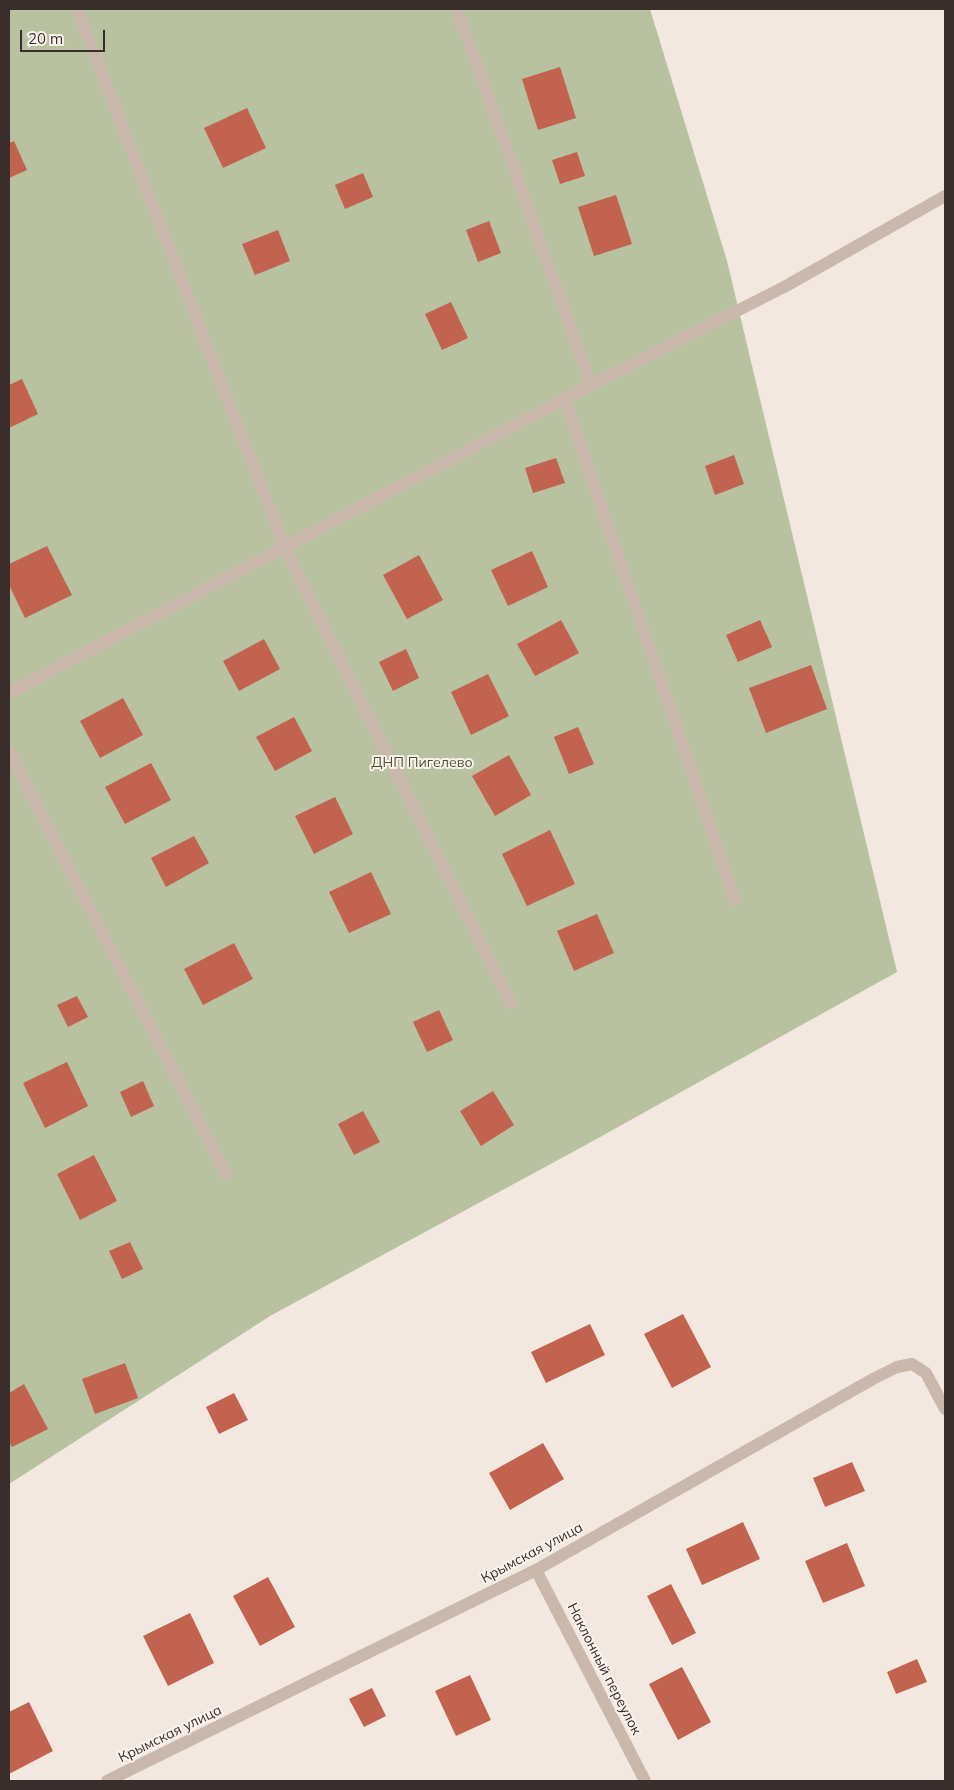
<!DOCTYPE html>
<meta charset="utf-8">
<style>
body{margin:0}
#map{position:relative;width:954px;height:1790px;overflow:hidden;background:#f2e8e0;font-family:Mulish,sans-serif}
canvas{display:block}
.frame{position:absolute;inset:0;border:10px solid #392e2b;pointer-events:none}
.scale{position:absolute;left:20px;top:30px;width:85px;height:22px;box-sizing:border-box;border:2px solid #392e2b;border-top:0;padding-left:6px;font-size:15px;line-height:18px;white-space:nowrap;color:#392e2b;-webkit-text-stroke:4px #faf3ed;paint-order:stroke}
</style>
<div id="map">
<canvas width="954" height="1790"></canvas>
<div class="frame"></div>
<div class="scale">20 m</div>
</div>
<script>
const ctx = document.querySelector('canvas').getContext('2d');
ctx.lineJoin = 'round';
function fill(path, color) {
  ctx.fillStyle = color;
  ctx.fill(path, 'evenodd');
}
function stroke(path, color, width, dash) {
  ctx.strokeStyle = color;
  ctx.lineWidth = width;
  ctx.lineCap = dash ? 'butt' : 'round';
  ctx.setLineDash(dash || []);
  ctx.stroke(path);
}
function drawText(font, color, halo, rows, align = 'center') {
  ctx.font = font + ' Mulish,sans-serif';
  ctx.lineWidth = 4;
  ctx.setLineDash([]);
  ctx.textBaseline = 'middle';
  ctx.strokeStyle = halo;
  ctx.fillStyle = color;
  for (const [text, x, y, turn = 0] of rows) {
    ctx.save();
    ctx.translate(x, y);
    ctx.rotate((+turn || 0) * Math.PI / 180);
    ctx.textAlign = isNaN(turn) ? turn : align;
    if (halo) ctx.strokeText(text, 0, 0);
    ctx.fillText(text, 0, 0);
    ctx.restore();
  }
}
const green = new Path2D(`
 M 9,9 L 650,9 L 727,261 L 897,972 L 582,1147 L 270,1316 L 9,1484 Z`);
const building = new Path2D(`
 M 560,67 L 576,118 L 538,130 L 522,79 Z
 M 247,108 L 266,148 L 223,168 L 204,128 Z
 M 14,141 L 27,170 L 9,178 L 9,143 Z
 M 577,152 L 585,176 L 560,184 L 552,160 Z
 M 363,173 L 373,197 L 345,209 L 335,185 Z
 M 616,195 L 632,244 L 594,256 L 578,207 Z
 M 489,221 L 501,253 L 478,262 L 466,230 Z
 M 278,230 L 290,261 L 255,275 L 242,244 Z
 M 451,302 L 468,338 L 442,350 L 425,314 Z
 M 22,379 L 38,414 L 9,428 L 9,385 Z
 M 734,455 L 744,484 L 715,495 L 705,466 Z
 M 556,458 L 565,483 L 533,493 L 525,468 Z
 M 47,546 L 72,595 L 25,618 L 9,585 L 9,564 Z
 M 532,551 L 548,587 L 508,606 L 491,570 Z
 M 419,555 L 443,600 L 407,619 L 383,575 Z
 M 561,620 L 579,653 L 535,676 L 517,644 Z
 M 760,620 L 772,647 L 738,662 L 726,635 Z
 M 264,639 L 280,669 L 239,691 L 223,661 Z
 M 406,649 L 419,678 L 393,691 L 379,662 Z
 M 811,665 L 827,709 L 766,733 L 749,688 Z
 M 488,674 L 509,716 L 471,735 L 451,692 Z
 M 123,698 L 143,735 L 100,758 L 80,721 Z
 M 294,717 L 312,751 L 275,771 L 256,737 Z
 M 578,727 L 594,764 L 569,774 L 554,737 Z
 M 509,755 L 531,795 L 495,816 L 472,776 Z
 M 151,763 L 171,800 L 125,824 L 105,787 Z
 M 335,797 L 353,834 L 314,854 L 295,816 Z
 M 550,830 L 575,884 L 527,906 L 502,854 Z
 M 194,836 L 209,863 L 166,887 L 151,858 Z
 M 371,872 L 391,914 L 349,933 L 329,892 Z
 M 597,914 L 614,953 L 574,971 L 557,931 Z
 M 234,943 L 253,979 L 203,1005 L 184,969 Z
 M 77,996 L 88,1017 L 68,1027 L 57,1005 Z
 M 439,1010 L 453,1040 L 427,1052 L 413,1022 Z
 M 67,1062 L 88,1106 L 45,1128 L 23,1083 Z
 M 143,1081 L 154,1106 L 131,1117 L 120,1092 Z
 M 493,1091 L 514,1125 L 481,1146 L 460,1111 Z
 M 363,1111 L 380,1142 L 354,1155 L 338,1124 Z
 M 94,1155 L 117,1201 L 80,1220 L 57,1174 Z
 M 130,1242 L 143,1269 L 122,1279 L 109,1251 Z
 M 683,1314 L 711,1367 L 672,1388 L 644,1334 Z
 M 590,1324 L 605,1355 L 546,1383 L 531,1352 Z
 M 125,1363 L 138,1398 L 95,1414 L 82,1379 Z
 M 24,1384 L 48,1429 L 12,1447 L 9,1442 L 9,1393 Z
 M 234,1393 L 248,1420 L 219,1434 L 206,1407 Z
 M 543,1443 L 564,1479 L 510,1510 L 489,1473 Z
 M 852,1462 L 865,1491 L 825,1507 L 813,1478 Z
 M 743,1522 L 760,1559 L 702,1585 L 686,1549 Z
 M 847,1543 L 865,1586 L 823,1603 L 805,1561 Z
 M 268,1577 L 295,1627 L 260,1646 L 233,1596 Z
 M 671,1584 L 696,1633 L 672,1645 L 647,1596 Z
 M 190,1613 L 214,1663 L 168,1686 L 143,1636 Z
 M 917,1659 L 927,1682 L 896,1694 L 887,1672 Z
 M 682,1667 L 711,1722 L 678,1740 L 649,1684 Z
 M 470,1675 L 491,1720 L 456,1736 L 435,1691 Z
 M 372,1688 L 386,1716 L 364,1727 L 349,1699 Z
 M 29,1702 L 53,1751 L 9,1774 L 9,1712 Z`);
const street = new Path2D(`
 M 77,9 L 285,548 L 511,1004
 M 457,9 L 591,385
 M 565,399 L 735,900
 M 9,693 L 591,385 L 786,286 L 945,196
 M 9,751 L 226,1174
 M 536,1570 L 645,1781
 M 107,1781 L 536,1570 L 873,1379 L 897,1367 L 912,1364 L 926,1373 L 945,1409`);
const parkNames = [
 ["ДНП Пигелево",422,763]
];
const streetNames = [
 ["Крымская улица",532,1553,-28],
 ["Наклонный переулок",604,1669,63],
 ["Крымская улица",170,1734,-26]
];
fill(green, '#b8c1a0');
fill(building, '#c2634f');
stroke(street, '#cab8ac', 12);
drawText('14px', '#4b562f', '#faf3ed', parkNames);
drawText('14px', '#392e2b', '#faf3ed', streetNames);
</script>
